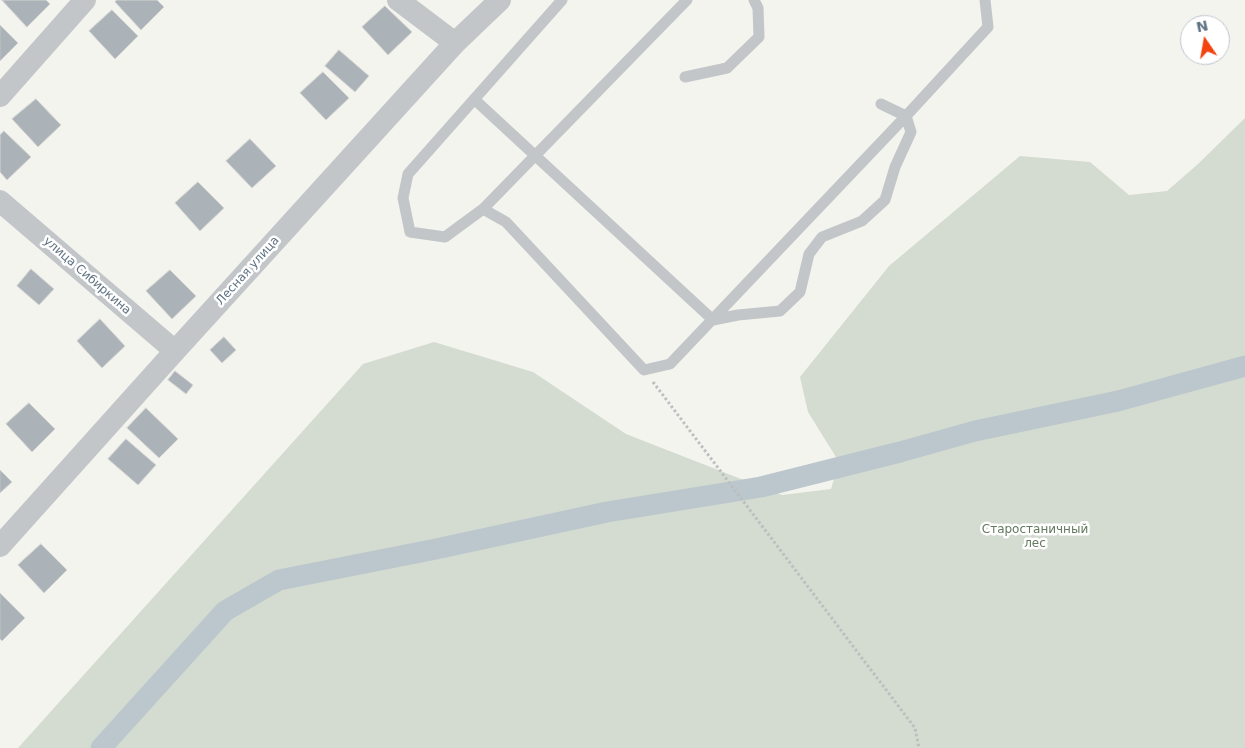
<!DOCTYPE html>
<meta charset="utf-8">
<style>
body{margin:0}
#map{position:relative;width:1245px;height:748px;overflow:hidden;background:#f4f4ef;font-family:"DejaVu Sans",sans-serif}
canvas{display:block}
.north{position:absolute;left:1180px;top:15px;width:50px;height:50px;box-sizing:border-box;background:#fff;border:1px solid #bfc7cd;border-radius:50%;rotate:348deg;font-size:14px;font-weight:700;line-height:20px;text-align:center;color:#607383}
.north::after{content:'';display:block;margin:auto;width:18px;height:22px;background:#f34410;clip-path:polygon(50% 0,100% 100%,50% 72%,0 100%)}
</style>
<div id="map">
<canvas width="1245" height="748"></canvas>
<div class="north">N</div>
</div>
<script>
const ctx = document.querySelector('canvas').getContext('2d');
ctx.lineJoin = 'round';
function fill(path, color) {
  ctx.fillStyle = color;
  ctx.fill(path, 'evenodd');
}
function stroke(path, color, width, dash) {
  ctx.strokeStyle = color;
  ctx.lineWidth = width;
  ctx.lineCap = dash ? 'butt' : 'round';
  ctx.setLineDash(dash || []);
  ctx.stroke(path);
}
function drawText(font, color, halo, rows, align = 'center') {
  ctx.font = font + ' "DejaVu Sans",sans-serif';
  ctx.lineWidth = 5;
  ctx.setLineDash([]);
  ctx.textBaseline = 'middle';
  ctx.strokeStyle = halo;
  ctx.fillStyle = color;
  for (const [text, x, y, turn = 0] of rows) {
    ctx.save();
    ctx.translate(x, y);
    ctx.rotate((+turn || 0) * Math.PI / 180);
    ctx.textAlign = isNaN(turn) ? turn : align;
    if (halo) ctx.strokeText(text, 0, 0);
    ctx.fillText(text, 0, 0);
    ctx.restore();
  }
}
const green = new Path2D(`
 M 1245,118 L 1245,748 L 18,748 L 363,364 L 434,342 L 533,372 L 626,434 L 782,495 L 831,489 L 839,462 L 808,412 L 800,377 L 889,266 L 1020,156 L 1090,162 L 1129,195 L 1167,191 L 1198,164 Z`);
const canal = new Path2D(`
 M 101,748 L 225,611 L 279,580 L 436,549 L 607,512 L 761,487 L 900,452 L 975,431 L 1118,401 L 1245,366`);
const building = new Path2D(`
 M 2,0 L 46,0 L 50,4 L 27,27 Z
 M 117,0 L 157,0 L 164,7 L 141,30 L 115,2 Z
 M 385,6 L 412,32 L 388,55 L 362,27 Z
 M 112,10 L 138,36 L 115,59 L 89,31 Z
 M 0,25 L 18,43 L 0,61 Z
 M 339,50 L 369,76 L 355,92 L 325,66 Z
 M 323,72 L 349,98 L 326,120 L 300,93 Z
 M 36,99 L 61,125 L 38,147 L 12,119 Z
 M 4,131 L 31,157 L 7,180 L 0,172 L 0,135 Z
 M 250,139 L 276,166 L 252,188 L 226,161 Z
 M 198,182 L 224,208 L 200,231 L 175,203 Z
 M 31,269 L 54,289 L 39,305 L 17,286 Z
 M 170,270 L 196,296 L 172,319 L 146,291 Z
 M 100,319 L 125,346 L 102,368 L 77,341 Z
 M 224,337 L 236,350 L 222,363 L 210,350 Z
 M 175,371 L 193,385 L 186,394 L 168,380 Z
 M 29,403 L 55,429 L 32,452 L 6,424 Z
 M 146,408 L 178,439 L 159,458 L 127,428 Z
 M 126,439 L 156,465 L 138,485 L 108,459 Z
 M 0,470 L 12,482 L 0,493 Z
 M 41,544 L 67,570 L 44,593 L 18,565 Z
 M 0,593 L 25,618 L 2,641 L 0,639 Z`);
const path = new Path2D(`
 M 653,382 L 915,728 L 919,748`);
const lane = new Path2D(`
 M 562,0 L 408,174 L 403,198 L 410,232 L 445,237 L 483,209 L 687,0
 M 685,77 L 727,68 L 759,37 L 758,8 L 754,0
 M 474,99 L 713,320 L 738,315 L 780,311 L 800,292 L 809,254 L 822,237 L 862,221 L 885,200 L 895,167 L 911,132 L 906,116 L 881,104
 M 483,209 L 506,222 L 644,370 L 670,364 L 906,116 L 988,27 L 985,0`);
const street = new Path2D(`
 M 398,0 L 455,43
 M 0,96 L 85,0
 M 0,201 L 175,351
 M 0,546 L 175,351 L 455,43 L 500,0`);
const streetNames = [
 ["Лесная улица",248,271,-48],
 ["улица Сибиркина",87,276,41]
];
const parkNames = [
 ["Старостаничный",1035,530],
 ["лес",1035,544]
];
fill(green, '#d4dbd0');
stroke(canal, '#bbc7cc', 21);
fill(building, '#abb3b8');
stroke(building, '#d5d5d2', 1);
stroke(path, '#bcbec0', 3, [2.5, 2.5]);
stroke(lane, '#c2c6c9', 11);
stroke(street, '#c2c6c9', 22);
drawText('12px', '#607383', '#fff', streetNames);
drawText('12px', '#65795f', '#fff', parkNames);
</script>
